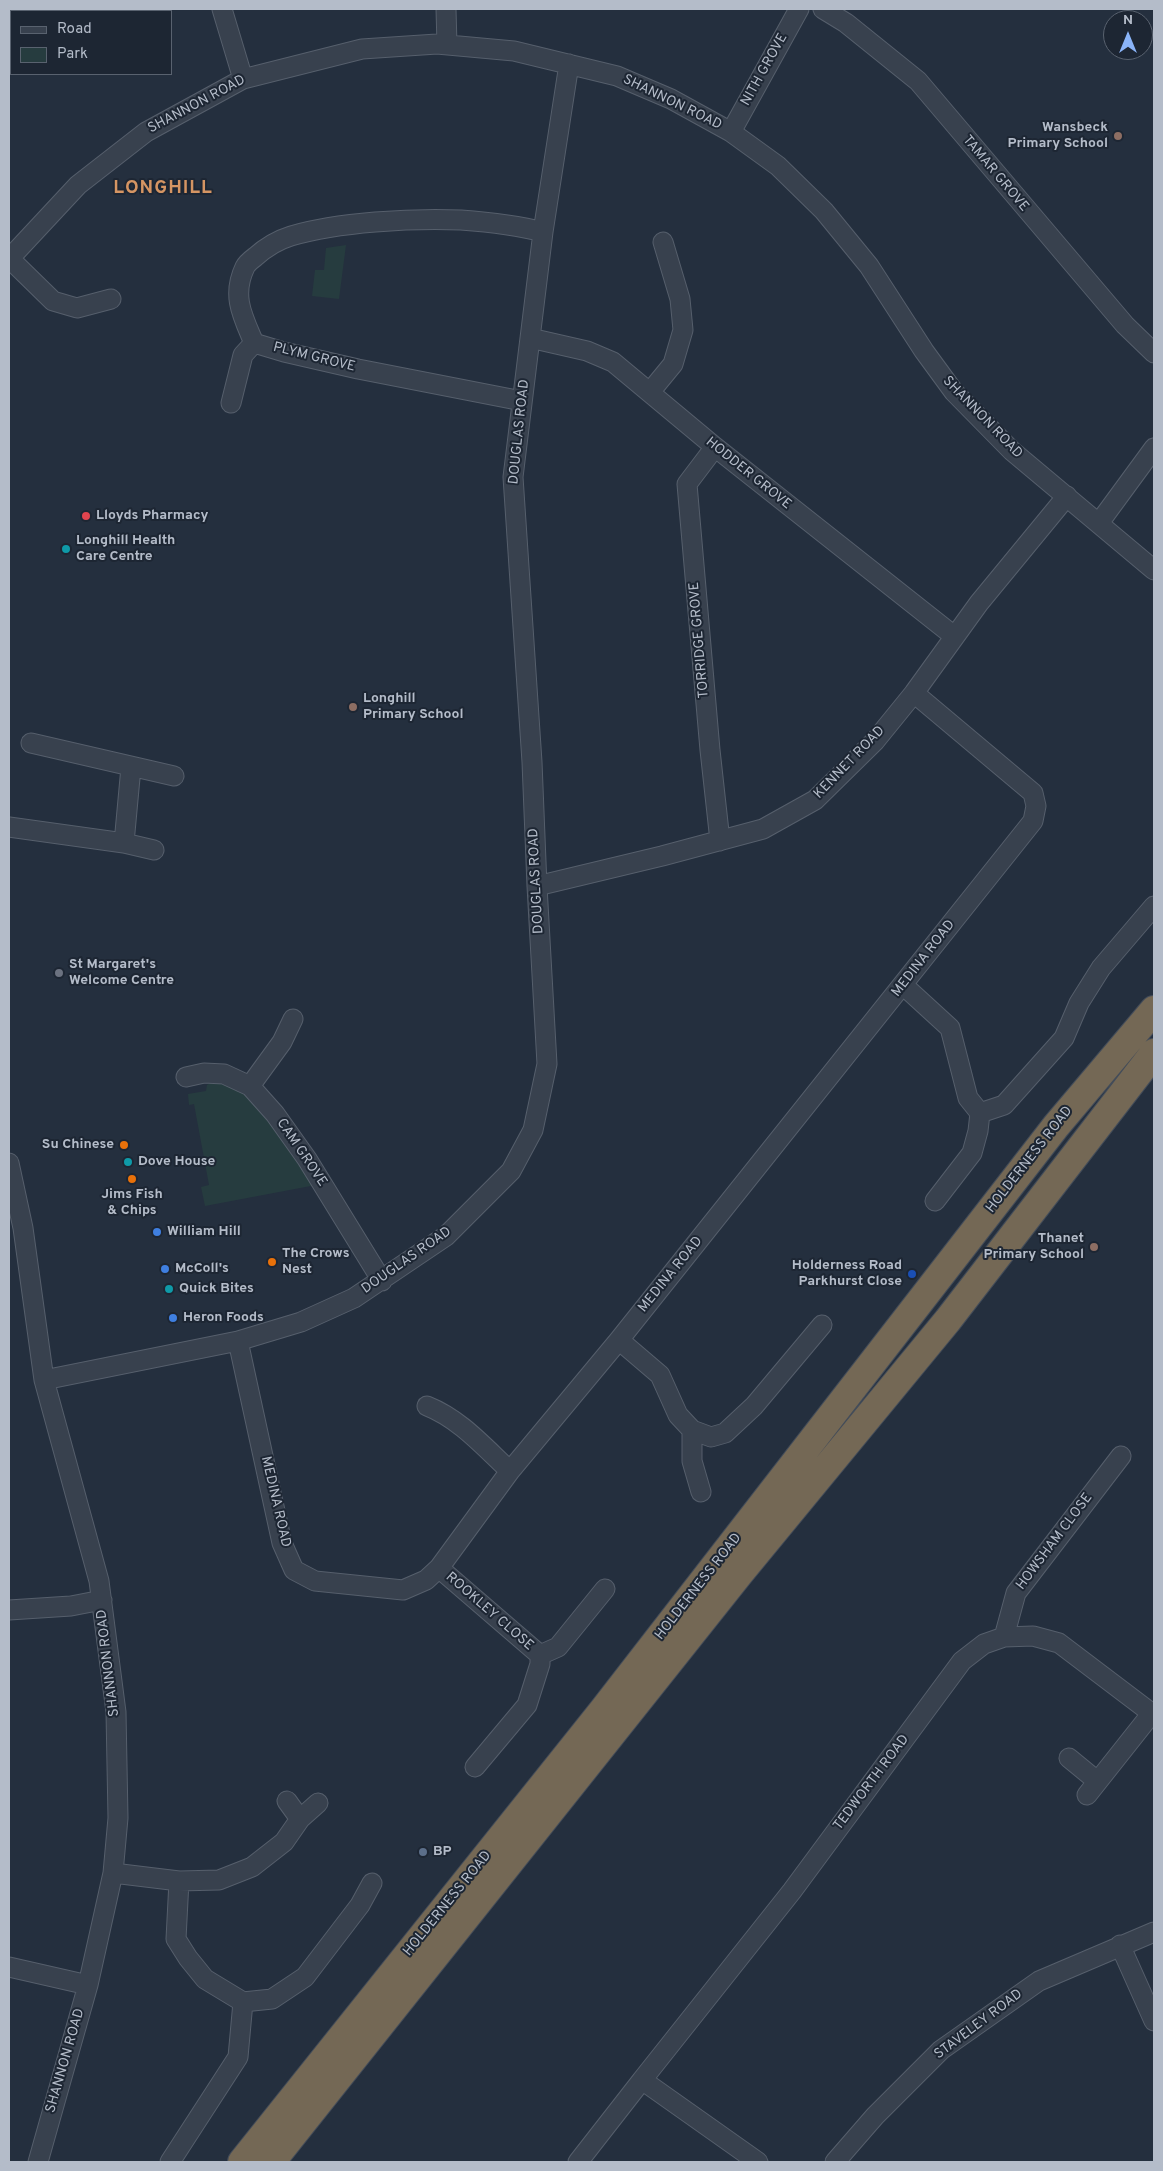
<!DOCTYPE html>
<style>
body{margin:0}
#map{position:relative;width:1163px;height:2171px;overflow:hidden;background:#242f3e;font-family:Overpass,sans-serif}
canvas{display:block}
.frame{position:absolute;inset:0;border:10px solid #b4bcc9;pointer-events:none}
.legend{position:absolute;left:10px;top:10px;width:162px;height:65px;box-sizing:border-box;background:#1d2633;border:1px solid #59626f;margin:0;padding:6px 9px;list-style:none;font-size:15px;color:#b4bcc9}
.legend li{display:flex;align-items:center;gap:10px;height:25px}
.legend b{width:25px;border:1px solid #59626f}
.north{position:absolute;left:1103px;top:10px;width:50px;height:50px;box-sizing:border-box;background:#1d2633;border:1px solid #59626f;border-radius:50%;rotate:0deg;font-size:14px;font-weight:700;line-height:20px;text-align:center;color:#b4bcc9}
.north::after{content:'';display:block;margin:auto;width:18px;height:22px;background:#8ab4f8;clip-path:polygon(50% 0,100% 100%,50% 72%,0 100%)}
</style>
<div id="map">
<canvas width="1163" height="2171"></canvas>
<div class="frame"></div>
<ul class="legend">
<li><b style="height:6px;background:#38414e"></b>Road</li>
<li><b style="height:14px;background:#263c3f"></b>Park</li>
</ul>
<div class="north">N</div>
</div>
<script>
const ctx = document.querySelector('canvas').getContext('2d');
ctx.lineJoin = 'round';
function fill(path, color) {
  ctx.fillStyle = color;
  ctx.fill(path, 'evenodd');
}
function stroke(path, color, width, dash) {
  ctx.strokeStyle = color;
  ctx.lineWidth = width;
  ctx.lineCap = dash ? 'butt' : 'round';
  ctx.setLineDash(dash || []);
  ctx.stroke(path);
}
function drawText(font, color, halo, rows, align = 'center') {
  ctx.font = font + ' Overpass,sans-serif';
  ctx.lineWidth = 4;
  ctx.setLineDash([]);
  ctx.textBaseline = 'middle';
  ctx.strokeStyle = halo;
  ctx.fillStyle = color;
  for (const [text, x, y, turn = 0] of rows) {
    ctx.save();
    ctx.translate(x, y);
    ctx.rotate((+turn || 0) * Math.PI / 180);
    ctx.textAlign = isNaN(turn) ? turn : align;
    if (halo) ctx.strokeText(text, 0, 0);
    ctx.fillText(text, 0, 0);
    ctx.restore();
  }
}
const green = new Path2D(`
 M 346,245 L 339,299 L 312,296 L 315,270 L 324,270 L 326,248 Z
 M 217,1079 L 250,1094 L 316,1185 L 205,1206 L 201,1187 L 209,1185 L 194,1104 L 189,1105 L 188,1094 L 206,1091 L 207,1085 Z`);
const street = new Path2D(`
 M 222,9 L 243,79
 M 446,9 L 447,45
 M 823,9 L 846,23 L 918,81 L 1125,325 L 1154,353
 M 731,132 L 799,9
 M 9,258 L 53,301 L 77,308 L 111,299
 M 9,259 L 78,185 L 146,132 L 243,79 L 362,49 L 437,44 L 514,51 L 617,76 L 671,99 L 731,132 L 778,166 L 824,211 L 869,266 L 924,351 L 954,392 L 1012,451 L 1154,570
 M 530,338 L 587,351 L 613,362 L 715,447 L 954,636
 M 650,392 L 673,364 L 683,330 L 680,299 L 663,242
 M 522,401 L 358,369 L 284,352 L 254,343 C 243,317 231,296 245,267 C 247,263 251,260 255,257 C 265,248 278,240 291,236 C 338,222 412,218 461,220 C 488,222 516,225 543,232
 M 231,403 L 243,355 L 254,343
 M 715,447 L 687,484 L 710,750 L 720,841
 M 1099,523 L 1154,448
 M 31,743 L 174,776
 M 9,827 L 124,843 L 154,850
 M 124,843 L 131,767
 M 537,886 L 662,856 L 763,829 L 815,800 L 875,741 L 914,693 L 979,603 L 1067,496
 M 903,985 L 950,1028 L 968,1098 L 980,1113 L 978,1131 L 972,1153 L 935,1201
 M 186,1077 L 204,1073 L 224,1074 L 250,1086 L 275,1114 L 307,1159 L 382,1281
 M 250,1086 L 282,1042 L 293,1019
 M 980,1113 L 1004,1105 L 1064,1038 L 1079,1003 L 1101,968 L 1154,906
 M 9,1163 L 23,1228 L 44,1380 L 99,1581 L 116,1712 L 118,1818 L 113,1873 L 88,1985 L 38,2162
 M 619,1340 L 660,1375 L 678,1415 L 692,1430 L 711,1437 L 725,1433 L 754,1406 L 822,1325
 M 238,1341 L 282,1543 L 294,1570 L 315,1581 L 403,1590 L 426,1580 L 439,1568 L 510,1471 L 619,1340 L 1033,821 L 1036,806 L 1033,793 L 914,693
 M 44,1380 L 238,1341 L 301,1322 L 354,1298 L 446,1236 L 511,1171 L 533,1130 L 547,1064 L 537,886 L 532,762 L 513,477 L 543,232 L 569,64
 M 427,1406 C 460,1419 484,1447 510,1471
 M 692,1430 L 692,1461 L 701,1492
 M 439,1568 L 540,1655 L 540,1664 L 527,1705 L 475,1767
 M 9,1610 L 71,1606 L 102,1600
 M 1004,1637 L 1016,1593 L 1121,1456
 M 540,1655 L 558,1647 L 605,1589
 M 1069,1758 L 1097,1781
 M 1087,1795 L 1152,1713
 M 287,1801 L 300,1819
 M 113,1873 L 179,1881 L 219,1880 L 252,1867 L 284,1842 L 300,1819 L 318,1803
 M 179,1881 L 176,1939 L 188,1958 L 205,1979 L 243,2002 L 272,1999 L 305,1977 L 360,1905 L 372,1883
 M 1120,1945 L 1154,2021
 M 9,1967 L 88,1985
 M 642,2080 L 792,1891 L 962,1661 L 984,1644 L 1004,1637 L 1033,1636 L 1059,1643 L 1154,1715
 M 170,2162 L 238,2057 L 243,2002
 M 578,2162 L 642,2080 L 758,2162
 M 835,2162 L 875,2116 L 941,2050 L 1039,1981 L 1154,1932`);
const highway = new Path2D(`
 M 242,2162 L 604,1709 L 1056,1126 L 1154,1010
 M 271,2162 L 739,1574 L 948,1320 L 1154,1053`);
const markers = [
 [1118,136,5,"#8d6e63"],
 [86,516,5,"#e0444e"],
 [66,549,5,"#0f9aa8"],
 [353,707,5,"#8d6e63"],
 [59,973,5,"#6b7280"],
 [124,1145,5,"#e8710a"],
 [128,1162,5,"#0f9aa8"],
 [132,1179,5,"#e8710a"],
 [157,1232,5,"#3f7fe0"],
 [1094,1247,5,"#8d6e63"],
 [272,1262,5,"#e8710a"],
 [165,1269,5,"#3f7fe0"],
 [912,1274,5,"#1a4fb4"],
 [169,1289,5,"#0f9aa8"],
 [173,1318,5,"#3f7fe0"],
 [423,1852,5,"#5c6f8a"]
];
const streetNames = [
 ["NITH GROVE",765,70,-61],
 ["SHANNON ROAD",672,103,26],
 ["SHANNON ROAD",197,105,-28],
 ["TAMAR GROVE",995,174,50],
 ["PLYM GROVE",314,358,14],
 ["SHANNON ROAD",982,418,46],
 ["DOUGLAS ROAD",520,432,-84],
 ["HODDER GROVE",748,474,39],
 ["TORRIDGE GROVE",700,640,-95],
 ["KENNET ROAD",850,763,-46],
 ["DOUGLAS ROAD",537,881,-93],
 ["MEDINA ROAD",924,959,-52],
 ["CAM GROVE",301,1153,56],
 ["HOLDERNESS ROAD",1030,1160,-52],
 ["DOUGLAS ROAD",407,1261,-35],
 ["MEDINA ROAD",671,1275,-51],
 ["MEDINA ROAD",275,1502,77],
 ["HOWSHAM CLOSE",1055,1542,-53],
 ["HOLDERNESS ROAD",699,1587,-52],
 ["ROOKLEY CLOSE",489,1612,41],
 ["SHANNON ROAD",109,1663,-97],
 ["TEDWORTH ROAD",872,1783,-53],
 ["HOLDERNESS ROAD",448,1904,-51],
 ["STAVELEY ROAD",979,2025,-37],
 ["SHANNON ROAD",66,2061,-74]
];
const poiNames = [
 ["Wansbeck",1108,128,"right"],
 ["Primary School",1108,144,"right"],
 ["Lloyds Pharmacy",96,516],
 ["Longhill Health",76,541],
 ["Care Centre",76,557],
 ["Longhill",363,699],
 ["Primary School",363,715],
 ["St Margaret's",69,965],
 ["Welcome Centre",69,981],
 ["Su Chinese",114,1145,"right"],
 ["Dove House",138,1162],
 ["Jims Fish",132,1195,"center"],
 ["& Chips",132,1211,"center"],
 ["William Hill",167,1232],
 ["Thanet",1084,1239,"right"],
 ["Primary School",1084,1255,"right"],
 ["The Crows",282,1254],
 ["Nest",282,1270],
 ["Holderness Road",902,1266,"right"],
 ["Parkhurst Close",902,1282,"right"],
 ["McColl's",175,1269],
 ["Quick Bites",179,1289],
 ["Heron Foods",183,1318],
 ["BP",433,1852]
];
const districtNames = [
 ["LONGHILL",163,189]
];
fill(green, '#263c3f');
stroke(street, '#565f6c', 21);
stroke(highway, '#434c59', 30);
stroke(street, '#38414e', 19);
stroke(highway, '#746855', 28);
for (const [x, y, r, color] of markers) {
  const dot = new Path2D();
  dot.arc(x, y, r, 0, 2 * Math.PI);
  ctx.fillStyle = color;
  ctx.fill(dot);
  stroke(dot, '#1d2633', 2);
}
drawText('14px', '#b4bcc9', '#1d2633', streetNames);
drawText('bold 14px', '#b4bcc9', '#1d2633', poiNames, 'left');
ctx.letterSpacing = '1px';
drawText('bold 19px', '#d59563', '#1d2633', districtNames);
ctx.letterSpacing = '0px';
</script>
